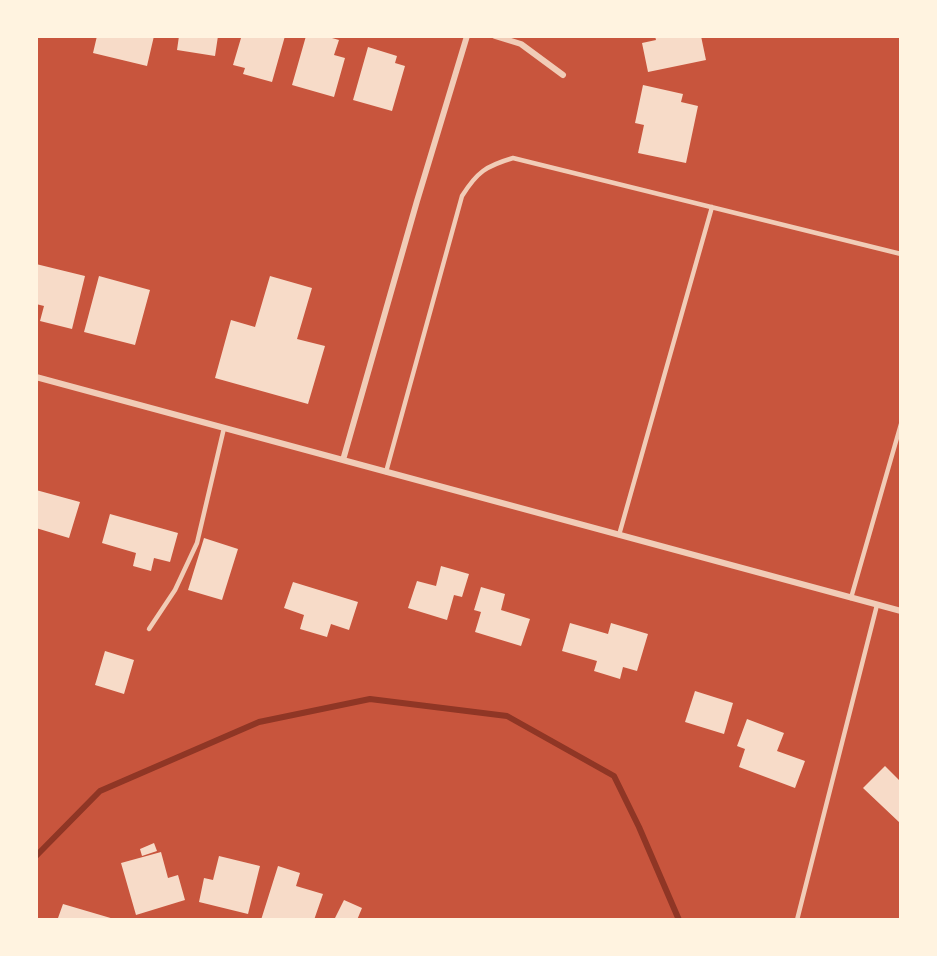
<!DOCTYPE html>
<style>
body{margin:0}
#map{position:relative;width:937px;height:956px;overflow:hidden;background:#c8553d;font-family:"Titillium Web",sans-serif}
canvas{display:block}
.frame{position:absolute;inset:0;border:38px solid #fff3e0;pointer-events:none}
</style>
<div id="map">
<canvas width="937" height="956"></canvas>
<div class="frame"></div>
</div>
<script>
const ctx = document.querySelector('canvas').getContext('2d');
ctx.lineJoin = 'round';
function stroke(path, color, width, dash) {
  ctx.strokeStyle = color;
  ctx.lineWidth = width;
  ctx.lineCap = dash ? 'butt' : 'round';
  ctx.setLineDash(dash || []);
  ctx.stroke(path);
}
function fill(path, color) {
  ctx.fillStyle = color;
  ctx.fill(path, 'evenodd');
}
const stream = new Path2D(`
 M 36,856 L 100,791 L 259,722 L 370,699 L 507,716 L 614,776 L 639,827 L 679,920`);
const building = new Path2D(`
 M 97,36 L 154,36 L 147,66 L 93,53 Z
 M 179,36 L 218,36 L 215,56 L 177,50 Z
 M 237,36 L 285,36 L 272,82 L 243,74 L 245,68 L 233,65 L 241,38 Z
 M 306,36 L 325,36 L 339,40 L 334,55 L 345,58 L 334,97 L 292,85 Z
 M 655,36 L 701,36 L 706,60 L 648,72 L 642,43 L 656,40 Z
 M 368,47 L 397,56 L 395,63 L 405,66 L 392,111 L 353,100 Z
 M 643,85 L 683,94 L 681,102 L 698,106 L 686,163 L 638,153 L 644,125 L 635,123 Z
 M 36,264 L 85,276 L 72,329 L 40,321 L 44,306 L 36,304 Z
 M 99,276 L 150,290 L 135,345 L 84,332 Z
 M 270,276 L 312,288 L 297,339 L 325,346 L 308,404 L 215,378 L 231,320 L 255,327 Z
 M 36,490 L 80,502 L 69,538 L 36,528 Z
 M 110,514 L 178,533 L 170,562 L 154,558 L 151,571 L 133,566 L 136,553 L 102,543 Z
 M 204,538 L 238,549 L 222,600 L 188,590 Z
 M 441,566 L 469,574 L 462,597 L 454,595 L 447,620 L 408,608 L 417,581 L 436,586 Z
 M 293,582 L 358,602 L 349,630 L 331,624 L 327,637 L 300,629 L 304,615 L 284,608 Z
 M 481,587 L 505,594 L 501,610 L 530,619 L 521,646 L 475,632 L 481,612 L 474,610 Z
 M 570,623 L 608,634 L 611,623 L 648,634 L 637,671 L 623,667 L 620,679 L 594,671 L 597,661 L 562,651 Z
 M 105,651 L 134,660 L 124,694 L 95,685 Z
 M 695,691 L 733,703 L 724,734 L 685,722 Z
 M 747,719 L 784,733 L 777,751 L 805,761 L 795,788 L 739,767 L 745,749 L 737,746 Z
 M 885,766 L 901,782 L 900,823 L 863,788 Z
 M 154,843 L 157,851 L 142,856 L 140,849 Z
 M 161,852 L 168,878 L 178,875 L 185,900 L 136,915 L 121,863 Z
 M 219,856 L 260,866 L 248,914 L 199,902 L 204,878 L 213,880 Z
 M 278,866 L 300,873 L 296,886 L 323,894 L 314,920 L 261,920 Z
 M 344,900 L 362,908 L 357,920 L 334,920 Z
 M 63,904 L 114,919 L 114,920 L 65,920 L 58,918 Z`);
const service = new Path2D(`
 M 386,472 L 462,196 C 477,172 486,166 513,158 L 901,254
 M 619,535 L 712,207
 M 851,598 L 901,424
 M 149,629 L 175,590 L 197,543 L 224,428
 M 797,920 L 877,605`);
const minor = new Path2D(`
 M 495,36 L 521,44 L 563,75
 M 36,377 L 901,611
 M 343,460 L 417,201 L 467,36`);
stroke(stream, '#8f3625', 6);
fill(building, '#f7dbc8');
stroke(service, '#f1ccb7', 4.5);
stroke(minor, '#f1ccb7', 6);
</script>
